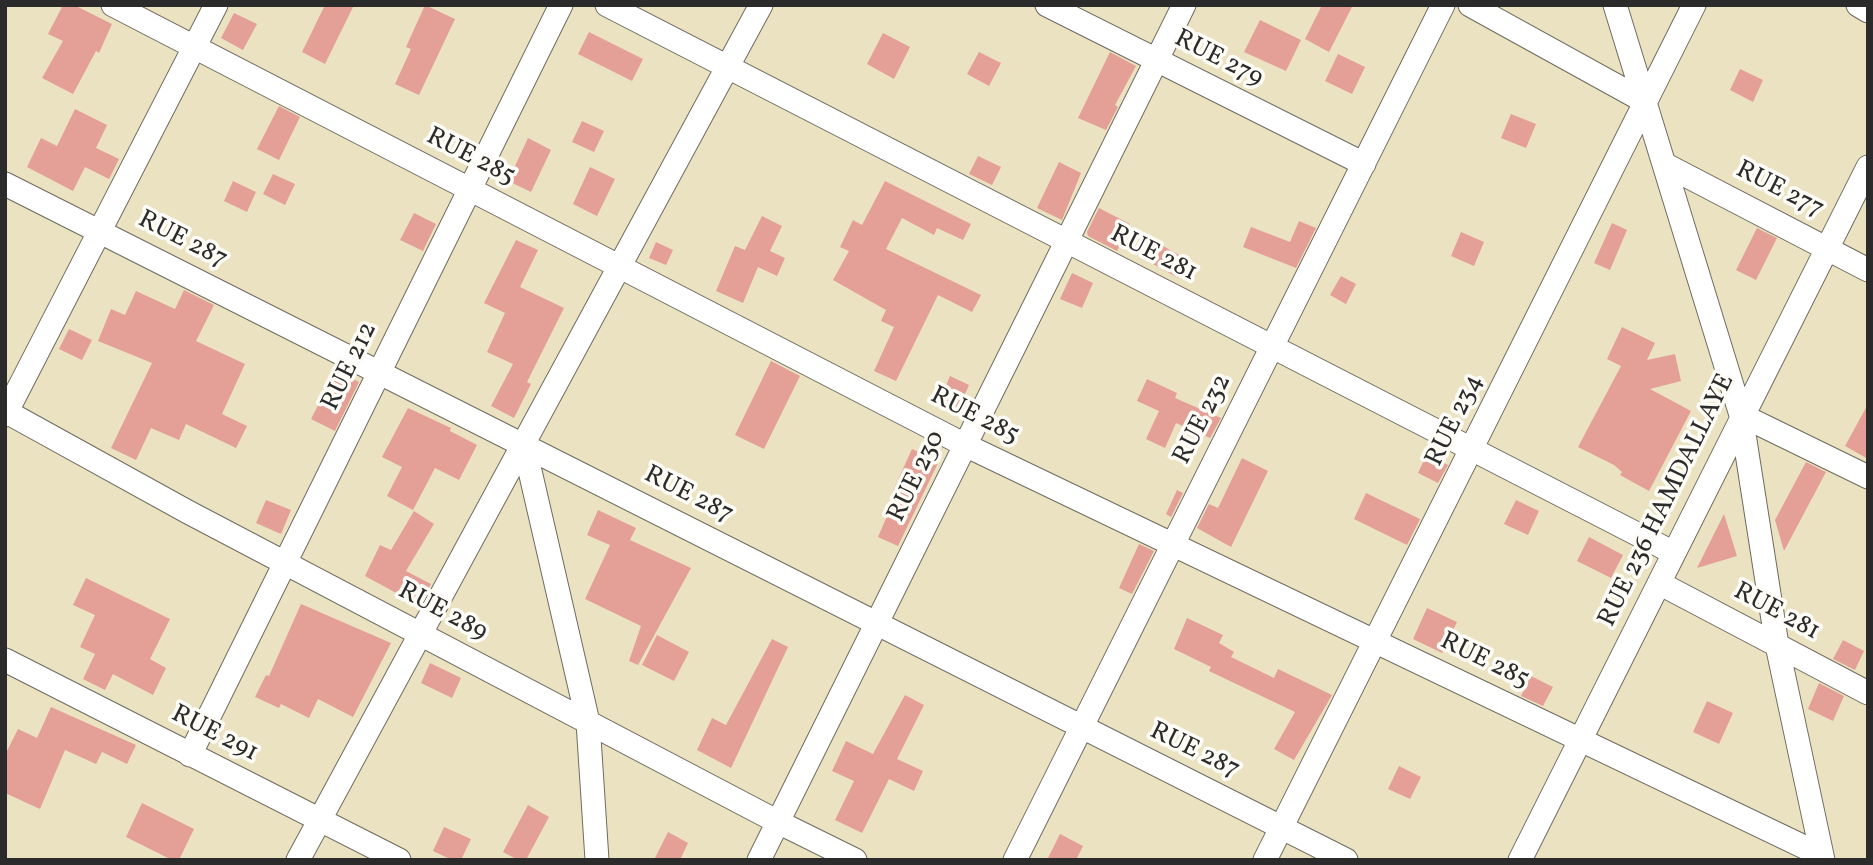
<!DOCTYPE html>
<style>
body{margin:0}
#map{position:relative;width:1873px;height:865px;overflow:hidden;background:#ebe2c2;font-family:Vollkorn,serif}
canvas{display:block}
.frame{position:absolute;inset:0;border:7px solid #2b2b2b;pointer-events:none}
</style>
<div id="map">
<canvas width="1873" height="865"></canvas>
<div class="frame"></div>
</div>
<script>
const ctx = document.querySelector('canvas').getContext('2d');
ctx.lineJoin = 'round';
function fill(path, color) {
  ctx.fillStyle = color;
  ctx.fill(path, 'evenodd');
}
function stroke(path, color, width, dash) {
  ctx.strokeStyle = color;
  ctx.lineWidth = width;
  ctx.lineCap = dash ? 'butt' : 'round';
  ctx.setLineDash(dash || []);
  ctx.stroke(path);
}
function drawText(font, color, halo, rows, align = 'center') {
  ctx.font = font + ' Vollkorn,serif';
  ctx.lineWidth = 7;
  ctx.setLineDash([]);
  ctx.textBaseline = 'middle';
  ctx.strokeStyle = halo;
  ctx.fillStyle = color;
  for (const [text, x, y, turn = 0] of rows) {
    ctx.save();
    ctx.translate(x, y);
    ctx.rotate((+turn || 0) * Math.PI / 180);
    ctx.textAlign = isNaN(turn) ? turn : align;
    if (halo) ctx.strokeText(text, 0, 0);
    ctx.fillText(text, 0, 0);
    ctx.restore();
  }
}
const building = new Path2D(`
 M 63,5 L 74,5 L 112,24 L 99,53 L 96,51 L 73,94 L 42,78 L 63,41 L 48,34 Z
 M 325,5 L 354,5 L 325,64 L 302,52 Z
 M 425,5 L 455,19 L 419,95 L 395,84 L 411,49 L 406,47 Z
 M 1322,5 L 1353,5 L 1329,52 L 1305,39 Z
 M 234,13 L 257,24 L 243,50 L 221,38 Z
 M 1260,20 L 1301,40 L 1286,71 L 1244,52 Z
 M 589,32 L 643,59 L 632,81 L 578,54 Z
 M 883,33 L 910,47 L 894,79 L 867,64 Z
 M 979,52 L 1001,63 L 989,86 L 967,74 Z
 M 1110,52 L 1136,66 L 1115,105 L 1118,107 L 1106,130 L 1078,118 Z
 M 1338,54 L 1365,67 L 1352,94 L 1325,81 Z
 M 1740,69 L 1763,80 L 1753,102 L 1730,90 Z
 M 279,106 L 300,117 L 279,160 L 257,149 Z
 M 75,109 L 107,125 L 96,148 L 119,159 L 109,179 L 85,167 L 73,191 L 27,167 L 41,138 L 57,146 Z
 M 1511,114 L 1536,124 L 1526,148 L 1501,138 Z
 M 582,121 L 604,131 L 594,152 L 572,142 Z
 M 528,138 L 551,150 L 531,192 L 508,181 Z
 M 978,156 L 1001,167 L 992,185 L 969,174 Z
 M 1059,162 L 1081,173 L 1062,220 L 1037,208 Z
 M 590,167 L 615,179 L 597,216 L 573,204 Z
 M 273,174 L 295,184 L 285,205 L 263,194 Z
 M 233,181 L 256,192 L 247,212 L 224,201 Z
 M 885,181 L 971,224 L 963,240 L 937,228 L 934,235 L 902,218 L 886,249 L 981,295 L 972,312 L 938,295 L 896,381 L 874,371 L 894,327 L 881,321 L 886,310 L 833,280 L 849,251 L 840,247 L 853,220 L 862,225 Z
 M 1099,208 L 1130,224 L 1117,251 L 1088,236 L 1087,232 Z
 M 414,213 L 436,224 L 423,251 L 400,240 Z
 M 762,216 L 782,226 L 770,251 L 785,258 L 777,276 L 758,267 L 743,303 L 716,291 L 735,246 L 745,250 Z
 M 1299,221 L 1316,228 L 1296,268 L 1243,247 L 1251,227 L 1290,242 Z
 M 1612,223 L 1627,230 L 1610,270 L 1594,263 Z
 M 1757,228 L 1777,238 L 1756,280 L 1736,270 Z
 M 1461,232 L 1484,242 L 1474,266 L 1451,256 Z
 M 516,240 L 538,250 L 520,287 L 564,308 L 527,382 L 531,384 L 514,418 L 491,406 L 513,364 L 487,352 L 505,313 L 484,303 Z
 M 656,242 L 673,250 L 666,265 L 649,258 Z
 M 1163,246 L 1188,260 L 1178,278 L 1153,264 Z
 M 1072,273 L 1093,283 L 1082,308 L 1060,299 Z
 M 1341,276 L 1356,284 L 1346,304 L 1330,295 Z
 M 184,290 L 214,305 L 196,341 L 245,364 L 222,414 L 247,426 L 236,448 L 186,424 L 179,440 L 151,428 L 136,460 L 111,448 L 152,363 L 98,341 L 111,309 L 125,315 L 136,291 L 175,309 Z
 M 1622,327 L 1655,343 L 1647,360 L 1675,354 L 1681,381 L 1650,389 L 1691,411 L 1649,491 L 1620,475 L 1622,472 L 1614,465 L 1578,447 L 1621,366 L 1607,359 Z
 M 69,329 L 92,340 L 82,360 L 59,349 Z
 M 771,361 L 800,376 L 764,449 L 735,435 Z
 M 336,370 L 359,382 L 335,431 L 311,419 Z
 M 950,376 L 969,385 L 959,408 L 940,400 Z
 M 1147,379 L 1177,393 L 1175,398 L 1221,418 L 1210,438 L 1176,423 L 1165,448 L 1146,439 L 1159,411 L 1137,401 Z
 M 1868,404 L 1868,459 L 1845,446 Z
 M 408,408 L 451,428 L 450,431 L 477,445 L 459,480 L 435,468 L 413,510 L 387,496 L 402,467 L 382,457 Z
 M 912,449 L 939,461 L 898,546 L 878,537 L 896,495 L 892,493 Z
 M 1427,454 L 1448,465 L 1438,483 L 1418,473 Z
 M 1242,458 L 1268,471 L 1231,547 L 1197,528 L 1209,504 L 1218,508 Z
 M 1806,462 L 1826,472 L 1784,551 L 1775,520 Z
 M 1177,490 L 1183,493 L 1171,517 L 1166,514 Z
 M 1366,493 L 1420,519 L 1407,545 L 1354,519 Z
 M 266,500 L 291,510 L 281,534 L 256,523 Z
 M 1516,500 L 1539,511 L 1528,535 L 1504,524 Z
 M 598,510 L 636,528 L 630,540 L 691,568 L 638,665 L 629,661 L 641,626 L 585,599 L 610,545 L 587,535 Z
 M 414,511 L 434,524 L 406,571 L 431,584 L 420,606 L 365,576 L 380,545 L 391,550 Z
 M 1724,514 L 1737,556 L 1697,568 Z
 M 1589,537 L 1623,555 L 1611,578 L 1577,561 Z
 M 1139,544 L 1154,551 L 1132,594 L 1119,588 Z
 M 86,578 L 170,619 L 150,659 L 166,668 L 153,695 L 113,674 L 105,690 L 83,679 L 95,654 L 80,647 L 95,615 L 73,605 Z
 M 301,604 L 391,643 L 353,717 L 318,699 L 309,718 L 281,704 L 279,708 L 255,697 L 266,675 L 269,676 Z
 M 1427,608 L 1457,622 L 1442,653 L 1413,639 Z
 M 1187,618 L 1223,635 L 1219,643 L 1234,652 L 1231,657 L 1274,678 L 1278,669 L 1332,695 L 1294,760 L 1274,749 L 1295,712 L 1209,671 L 1211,667 L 1174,649 Z
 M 657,635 L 689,652 L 674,681 L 642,665 Z
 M 772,639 L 788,647 L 731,768 L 697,750 L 712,718 L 726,725 Z
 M 1843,640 L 1864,651 L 1855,670 L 1833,659 Z
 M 430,663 L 461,678 L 452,698 L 421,683 Z
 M 1531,676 L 1553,687 L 1543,706 L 1521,696 Z
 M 1819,683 L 1844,696 L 1833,721 L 1808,709 Z
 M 905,695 L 924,705 L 897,759 L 923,771 L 914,791 L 889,779 L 862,833 L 835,820 L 854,781 L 832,771 L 846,741 L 873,754 Z
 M 1707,701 L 1733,713 L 1719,744 L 1693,732 Z
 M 51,707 L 136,745 L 127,764 L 102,752 L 96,764 L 65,750 L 40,809 L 5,793 L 5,755 L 18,729 L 37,738 Z
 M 1399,766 L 1421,777 L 1410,799 L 1388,789 Z
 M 142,803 L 194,829 L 179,860 L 172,860 L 126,837 Z
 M 528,805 L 549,817 L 526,860 L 518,860 L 503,852 Z
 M 444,827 L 471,839 L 461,860 L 452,860 L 433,851 Z
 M 668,832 L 688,843 L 680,860 L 654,860 Z
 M 1060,834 L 1083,846 L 1076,860 L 1047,860 Z`);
const minor = new Path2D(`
 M 113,5 L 965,445 L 1821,855
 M 607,5 L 1674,553
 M 1047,5 L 1364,164
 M 1470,5 L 1644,101
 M 1615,5 L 1741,415 L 1777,645 L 1823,860
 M 1858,5 L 1868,11
 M 1664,164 L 1868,270
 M 5,184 L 1346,860
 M 5,411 L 188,512 L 778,822 L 855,860
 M 5,415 L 216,5
 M 1741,415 L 1868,477
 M 524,445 L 588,722 L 597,860
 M 1659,583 L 1868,693
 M 5,660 L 399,860
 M 190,755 L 561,5
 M 298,860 L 761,5
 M 759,860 L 1184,5
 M 1015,860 L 1443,5
 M 1265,860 L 1694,5
 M 1520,860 L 1868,167`);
const streetNames = [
 ["RUE 279",1218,60,27],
 ["RUE 285",470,158,27],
 ["RUE 277",1779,191,27],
 ["RUE 287",182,241,27],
 ["RUE 281",1153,255,27],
 ["RUE 212",351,367,-64],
 ["RUE 285",974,417,27],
 ["RUE 232",1204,420,-63],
 ["RUE 234",1456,421,-64],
 ["RUE 230",918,477,-64],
 ["RUE 287",688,496,27],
 ["RUE 236 HAMDALLAYE",1668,501,-64],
 ["RUE 289",442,613,28],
 ["RUE 281",1776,613,28],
 ["RUE 285",1484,662,26],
 ["RUE 291",214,735,27],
 ["RUE 287",1194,752,26]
];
fill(building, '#e4a096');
stroke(minor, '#6e6b60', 25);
stroke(minor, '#fff', 23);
drawText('26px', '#2b2b2b', '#fdfcf7', streetNames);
</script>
